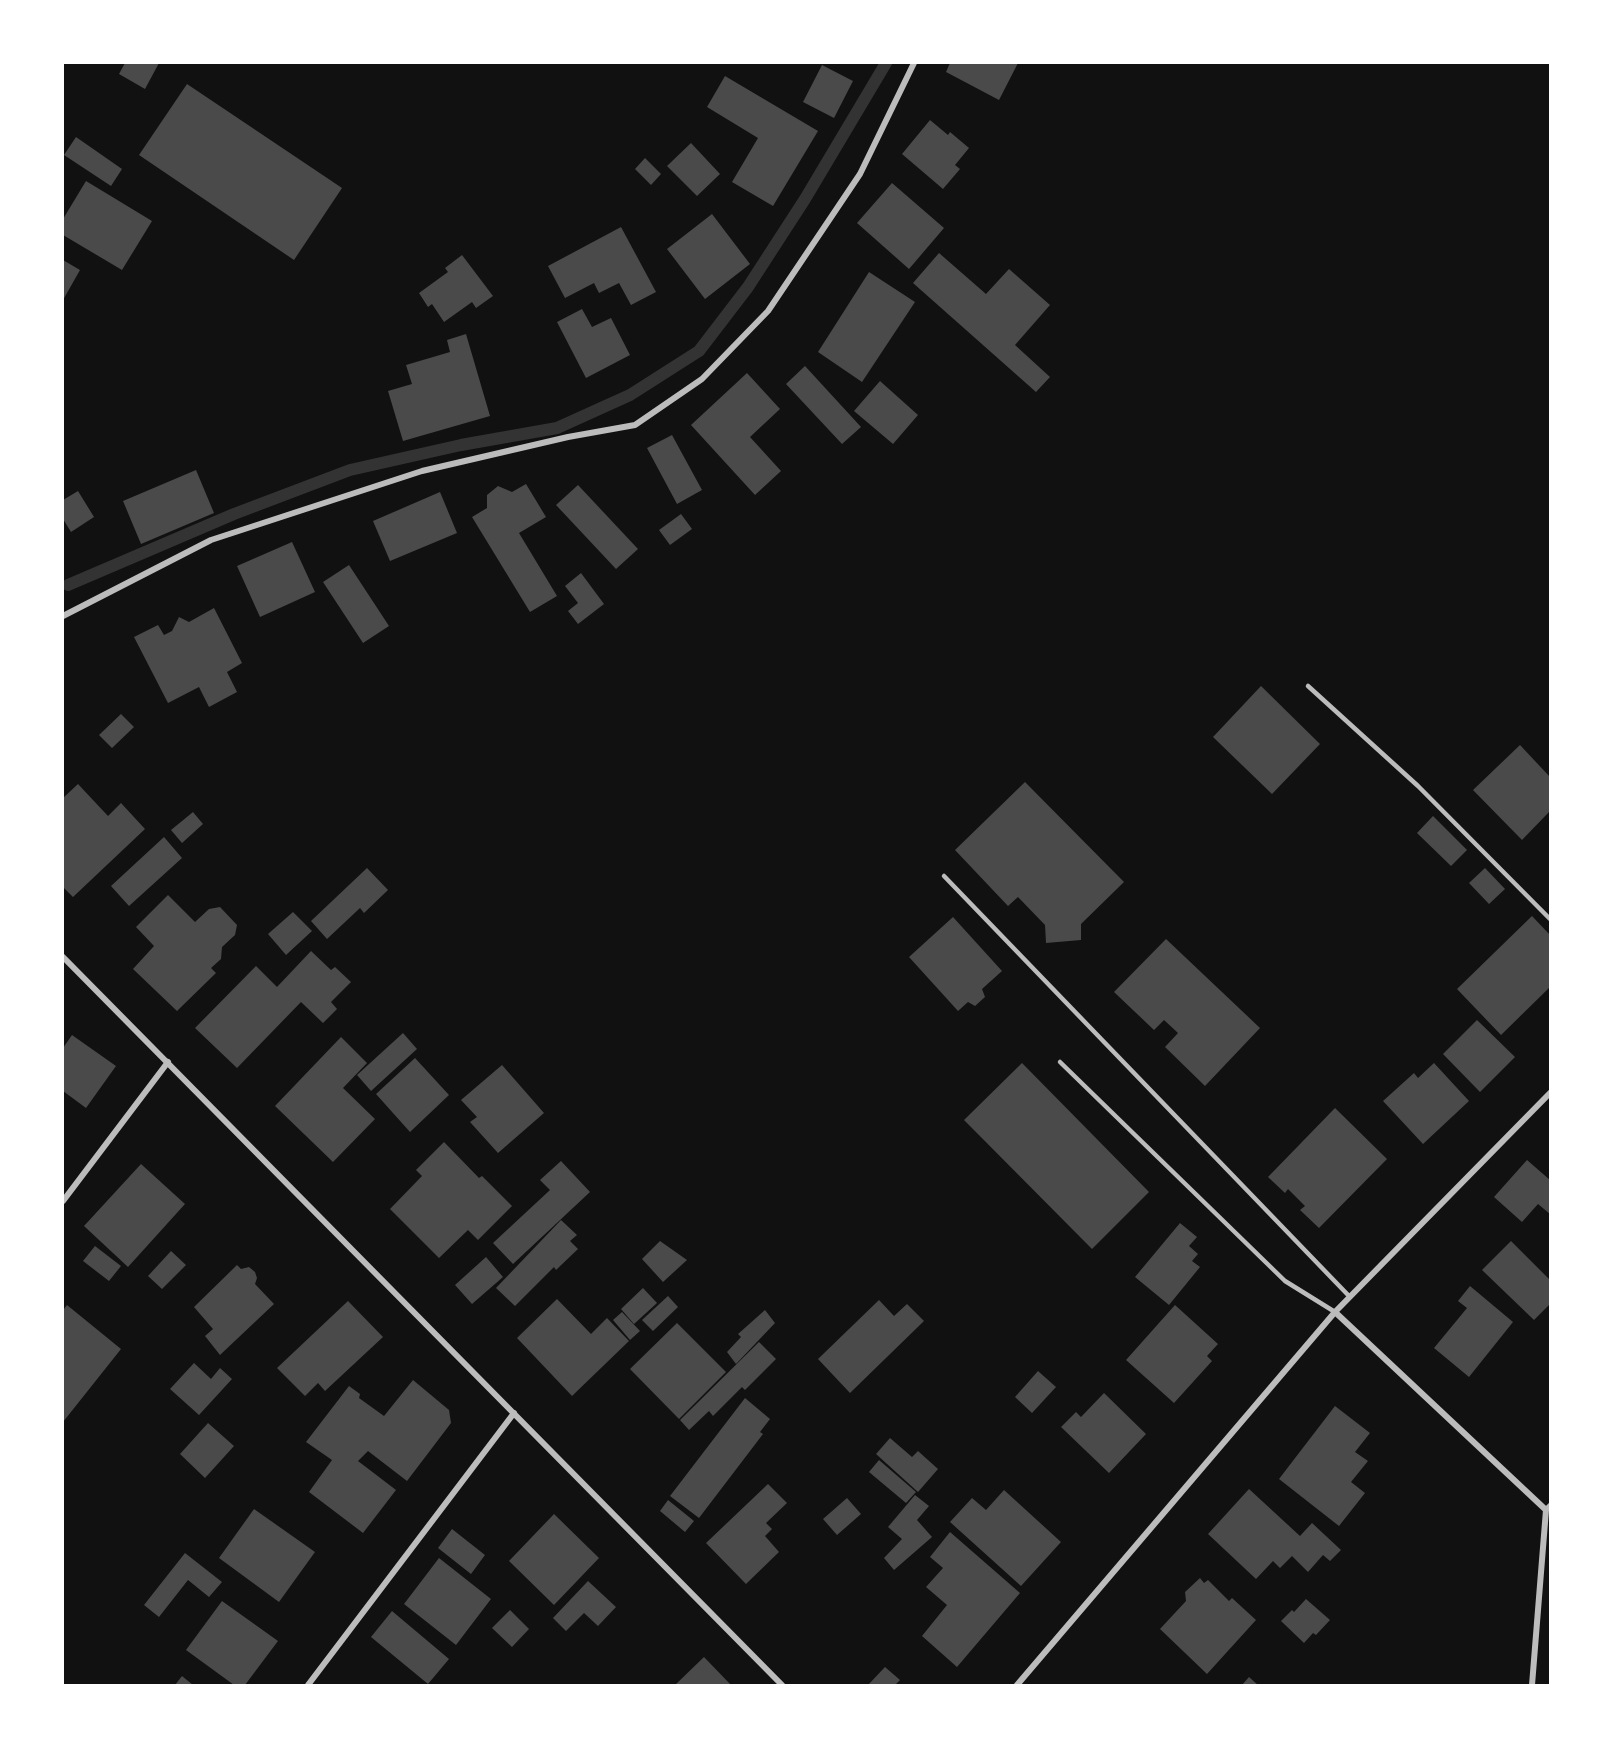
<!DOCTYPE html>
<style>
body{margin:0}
#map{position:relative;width:1613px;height:1748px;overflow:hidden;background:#111;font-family:"Libre Baskerville",serif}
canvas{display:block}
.frame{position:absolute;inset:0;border:64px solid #fff;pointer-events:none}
</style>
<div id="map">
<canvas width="1613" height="1748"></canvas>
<div class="frame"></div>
</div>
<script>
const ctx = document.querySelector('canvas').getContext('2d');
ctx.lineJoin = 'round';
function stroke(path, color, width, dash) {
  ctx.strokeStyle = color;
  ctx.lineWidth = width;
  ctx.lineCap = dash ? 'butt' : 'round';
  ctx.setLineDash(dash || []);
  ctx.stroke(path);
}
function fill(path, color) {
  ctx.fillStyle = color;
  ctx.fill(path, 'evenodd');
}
const stream = new Path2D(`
 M 68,585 L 234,514 L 350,470 L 461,445 L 557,428 L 630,395 L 699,351 L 748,287 L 805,199 L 886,63`);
const building = new Path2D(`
 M 125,63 L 159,63 L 145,89 L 119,74 Z
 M 950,63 L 1018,63 L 999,100 L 946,72 Z
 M 822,65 L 853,81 L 834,118 L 803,102 Z
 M 725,76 L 818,131 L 773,206 L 732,182 L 758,138 L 707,107 Z
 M 187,84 L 342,188 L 294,260 L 139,155 Z
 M 930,120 L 948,135 L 950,132 L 969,148 L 955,165 L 960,169 L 943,189 L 902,154 Z
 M 76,137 L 122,169 L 111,186 L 64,155 Z
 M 691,143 L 720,174 L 697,196 L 667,166 Z
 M 645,158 L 661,174 L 651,185 L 635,169 Z
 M 86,181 L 152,221 L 122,270 L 63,235 L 63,219 Z
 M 892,183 L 944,228 L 909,269 L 857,223 Z
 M 712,214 L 750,264 L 705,299 L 667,249 Z
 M 621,227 L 656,292 L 631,305 L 619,283 L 599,293 L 594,283 L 565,298 L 548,266 Z
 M 939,253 L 986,294 L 1009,269 L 1050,305 L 1015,345 L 1050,377 L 1036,392 L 913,283 Z
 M 462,255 L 493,296 L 476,308 L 472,302 L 444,322 L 432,304 L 428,307 L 419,293 L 448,272 L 445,268 Z
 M 63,260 L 80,270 L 63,300 Z
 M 869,272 L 915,302 L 862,382 L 818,352 Z
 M 582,309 L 592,327 L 611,318 L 630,355 L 586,378 L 557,322 Z
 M 466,334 L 490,416 L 403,441 L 388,391 L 412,384 L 406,365 L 450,352 L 447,340 Z
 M 805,366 L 861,427 L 842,444 L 786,384 Z
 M 747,373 L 780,409 L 750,437 L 781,471 L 755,495 L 691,425 Z
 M 880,381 L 918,415 L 893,444 L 854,411 Z
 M 672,435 L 702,490 L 677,504 L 647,448 Z
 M 196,470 L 214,513 L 141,544 L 123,501 Z
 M 526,484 L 546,517 L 519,533 L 557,596 L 530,612 L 472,517 L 487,508 L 487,495 L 498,486 L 512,492 Z
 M 578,485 L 638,549 L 616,569 L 556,505 Z
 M 78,491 L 94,517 L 71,532 L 63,519 L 63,500 Z
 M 440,492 L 457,533 L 390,561 L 373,521 Z
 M 681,514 L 692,529 L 670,545 L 659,530 Z
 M 292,542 L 315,592 L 260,617 L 237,566 Z
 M 349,565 L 389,626 L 363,643 L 323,582 Z
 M 581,573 L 604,604 L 578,624 L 568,611 L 578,603 L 565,586 Z
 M 214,608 L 242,663 L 227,672 L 237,692 L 209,707 L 199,687 L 168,703 L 134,637 L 158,625 L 164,635 L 172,631 L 179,617 L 189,622 Z
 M 1261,686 L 1320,744 L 1272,794 L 1213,737 Z
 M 121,714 L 134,727 L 112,748 L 99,735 Z
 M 1520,745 L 1550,777 L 1550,811 L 1522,840 L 1473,790 Z
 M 1025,782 L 1124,882 L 1081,924 L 1081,940 L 1046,943 L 1045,925 L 1018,897 L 1008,906 L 955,850 Z
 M 78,784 L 108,816 L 121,803 L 145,829 L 73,897 L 63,887 L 63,798 Z
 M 193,812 L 203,824 L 182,843 L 171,830 Z
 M 1433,816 L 1467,850 L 1451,866 L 1417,833 Z
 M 164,837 L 182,858 L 129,906 L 111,886 Z
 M 367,868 L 388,890 L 364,913 L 360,908 L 327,939 L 311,921 Z
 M 1485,868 L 1505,889 L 1489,904 L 1469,883 Z
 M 168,895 L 195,922 L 209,909 L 220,907 L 237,925 L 235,935 L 222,947 L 221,959 L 211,968 L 216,973 L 177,1011 L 133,969 L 154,946 L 136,927 Z
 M 293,912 L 312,931 L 286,955 L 268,934 Z
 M 1532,916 L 1550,935 L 1550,987 L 1501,1035 L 1457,989 Z
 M 953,917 L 1002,971 L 982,989 L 985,997 L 975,1006 L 968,1002 L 958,1011 L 909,957 Z
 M 1166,939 L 1260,1028 L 1205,1086 L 1165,1047 L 1178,1033 L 1164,1020 L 1154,1030 L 1114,992 Z
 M 311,951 L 331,970 L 335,967 L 351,982 L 331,1002 L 337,1009 L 323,1023 L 301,1002 L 237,1068 L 195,1028 L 256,966 L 277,987 Z
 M 1477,1020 L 1515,1057 L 1480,1092 L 1443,1054 Z
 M 403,1033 L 417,1049 L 371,1091 L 357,1075 Z
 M 72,1035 L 116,1066 L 86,1108 L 63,1091 L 63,1048 Z
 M 341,1037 L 367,1063 L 343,1088 L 375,1119 L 333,1162 L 275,1106 Z
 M 415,1058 L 449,1095 L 410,1132 L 376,1094 Z
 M 1022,1063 L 1149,1192 L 1092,1249 L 964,1120 Z
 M 1434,1063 L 1469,1101 L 1423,1144 L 1383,1101 L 1414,1073 L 1418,1078 Z
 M 502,1065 L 544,1113 L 498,1153 L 470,1122 L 477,1117 L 461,1100 Z
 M 1335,1108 L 1387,1159 L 1319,1228 L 1300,1210 L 1305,1206 L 1288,1189 L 1285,1193 L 1268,1177 Z
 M 444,1142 L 479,1178 L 482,1176 L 512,1206 L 478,1240 L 468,1230 L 439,1258 L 390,1209 L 422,1176 L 416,1170 Z
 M 1527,1160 L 1550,1180 L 1550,1214 L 1538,1204 L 1522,1222 L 1494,1197 Z
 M 561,1161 L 590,1192 L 513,1264 L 493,1243 L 550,1190 L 540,1180 Z
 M 141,1164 L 185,1204 L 128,1267 L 84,1226 Z
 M 561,1220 L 577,1235 L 570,1241 L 578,1249 L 556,1270 L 554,1267 L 515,1306 L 496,1288 Z
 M 1180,1223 L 1197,1237 L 1189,1246 L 1198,1254 L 1192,1261 L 1200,1267 L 1169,1305 L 1135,1277 Z
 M 660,1241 L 687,1260 L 663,1282 L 642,1259 Z
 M 1511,1241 L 1550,1280 L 1550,1304 L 1534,1320 L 1482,1270 Z
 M 95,1246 L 121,1266 L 109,1281 L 83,1261 Z
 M 171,1251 L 186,1265 L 162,1289 L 148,1276 Z
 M 486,1257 L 503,1277 L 472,1304 L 455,1285 Z
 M 237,1265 L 241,1269 L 249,1267 L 255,1272 L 257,1278 L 255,1284 L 274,1304 L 220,1355 L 205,1336 L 213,1329 L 194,1307 Z
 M 1470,1286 L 1513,1322 L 1469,1377 L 1434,1348 L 1467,1308 L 1458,1301 Z
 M 643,1288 L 657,1303 L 634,1324 L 621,1309 Z
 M 668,1296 L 678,1307 L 653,1331 L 642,1320 Z
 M 557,1299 L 591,1334 L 607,1318 L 629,1341 L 572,1396 L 517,1338 Z
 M 879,1300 L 894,1316 L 907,1304 L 924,1321 L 850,1393 L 818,1359 Z
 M 348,1301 L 383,1337 L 325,1391 L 318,1383 L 305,1396 L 277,1368 Z
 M 67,1305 L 121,1349 L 63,1422 L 63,1310 Z
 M 1175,1305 L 1218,1344 L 1207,1356 L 1212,1361 L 1174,1403 L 1126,1360 Z
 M 765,1310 L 775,1323 L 736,1364 L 727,1352 L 741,1337 L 738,1334 Z
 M 622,1312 L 640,1331 L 630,1340 L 613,1320 Z
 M 677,1323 L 726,1372 L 679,1419 L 630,1369 Z
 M 759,1342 L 776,1359 L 745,1390 L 742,1387 L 713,1416 L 709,1411 L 689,1430 L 680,1420 Z
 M 194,1363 L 211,1379 L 220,1368 L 232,1379 L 199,1415 L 170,1389 Z
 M 1038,1371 L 1056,1387 L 1032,1413 L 1015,1397 Z
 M 413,1380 L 449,1410 L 451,1423 L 407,1481 L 368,1451 L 358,1461 L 396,1490 L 363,1533 L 309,1492 L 332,1460 L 306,1442 L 349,1386 L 360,1394 L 359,1398 L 384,1416 Z
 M 1104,1393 L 1146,1434 L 1109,1473 L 1061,1427 L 1076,1412 L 1081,1417 Z
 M 745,1398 L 770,1419 L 760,1432 L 763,1434 L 699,1518 L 670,1496 Z
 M 1335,1406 L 1370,1433 L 1355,1452 L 1368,1461 L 1351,1482 L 1365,1493 L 1339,1526 L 1279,1479 Z
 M 208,1423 L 234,1446 L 205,1478 L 180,1454 Z
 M 890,1438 L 912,1457 L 918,1451 L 938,1469 L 918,1492 L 876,1454 Z
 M 879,1460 L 916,1492 L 906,1503 L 869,1472 Z
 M 768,1484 L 787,1503 L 766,1523 L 772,1529 L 765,1536 L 779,1552 L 746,1584 L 706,1543 Z
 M 1249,1489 L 1300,1536 L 1312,1523 L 1341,1550 L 1330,1561 L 1323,1555 L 1308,1572 L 1292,1556 L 1280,1568 L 1273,1561 L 1256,1579 L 1208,1534 Z
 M 1004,1490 L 1061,1542 L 1021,1586 L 950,1522 L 972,1498 L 986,1510 Z
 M 915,1495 L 929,1506 L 917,1520 L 932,1537 L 894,1570 L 884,1558 L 902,1539 L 888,1527 Z
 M 847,1498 L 861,1514 L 837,1535 L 823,1519 Z
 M 668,1500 L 694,1521 L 685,1532 L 660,1511 Z
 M 254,1509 L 315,1552 L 279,1602 L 219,1558 Z
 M 554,1514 L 599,1558 L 554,1605 L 509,1561 Z
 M 452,1529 L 485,1555 L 471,1574 L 438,1548 Z
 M 950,1532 L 1020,1593 L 957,1667 L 922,1636 L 947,1605 L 926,1587 L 943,1568 L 930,1557 Z
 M 185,1553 L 222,1582 L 209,1597 L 188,1580 L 159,1617 L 144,1605 Z
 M 439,1558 L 491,1599 L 456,1645 L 404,1604 Z
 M 1200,1578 L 1204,1583 L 1208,1580 L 1229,1601 L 1232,1598 L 1256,1620 L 1207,1674 L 1160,1629 L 1186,1601 L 1185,1592 Z
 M 588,1581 L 616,1607 L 598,1626 L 584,1613 L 566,1631 L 553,1618 Z
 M 1306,1599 L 1330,1620 L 1316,1635 L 1313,1633 L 1304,1643 L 1281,1621 L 1292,1610 L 1294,1612 Z
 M 222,1601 L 278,1641 L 245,1685 L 234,1685 L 186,1650 Z
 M 510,1610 L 529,1629 L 512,1647 L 492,1628 Z
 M 392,1611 L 449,1659 L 428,1684 L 371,1637 Z
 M 704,1657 L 731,1685 L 675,1685 Z
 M 885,1667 L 900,1680 L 895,1685 L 868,1685 Z
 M 182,1676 L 193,1685 L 175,1685 Z
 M 1249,1677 L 1258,1685 L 1242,1685 Z`);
const service = new Path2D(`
 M 1308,686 L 1418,786 L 1550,919
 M 944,876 L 1349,1296
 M 1060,1062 L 1285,1281 L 1335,1312`);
const minor = new Path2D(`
 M 63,616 L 211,540 L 422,471 L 568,437 L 635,425 L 702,379 L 768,311 L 860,174 L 914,63
 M 63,957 L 782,1685
 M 63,1201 L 168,1062
 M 1335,1312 L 1546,1510
 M 308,1685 L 514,1413
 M 1017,1685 L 1335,1312 L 1550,1093
 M 1532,1685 L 1546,1510 L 1550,1506`);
stroke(stream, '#333', 12);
fill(building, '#4a4a4a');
stroke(service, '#bcbcbc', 4.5);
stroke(minor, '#bcbcbc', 6);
</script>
